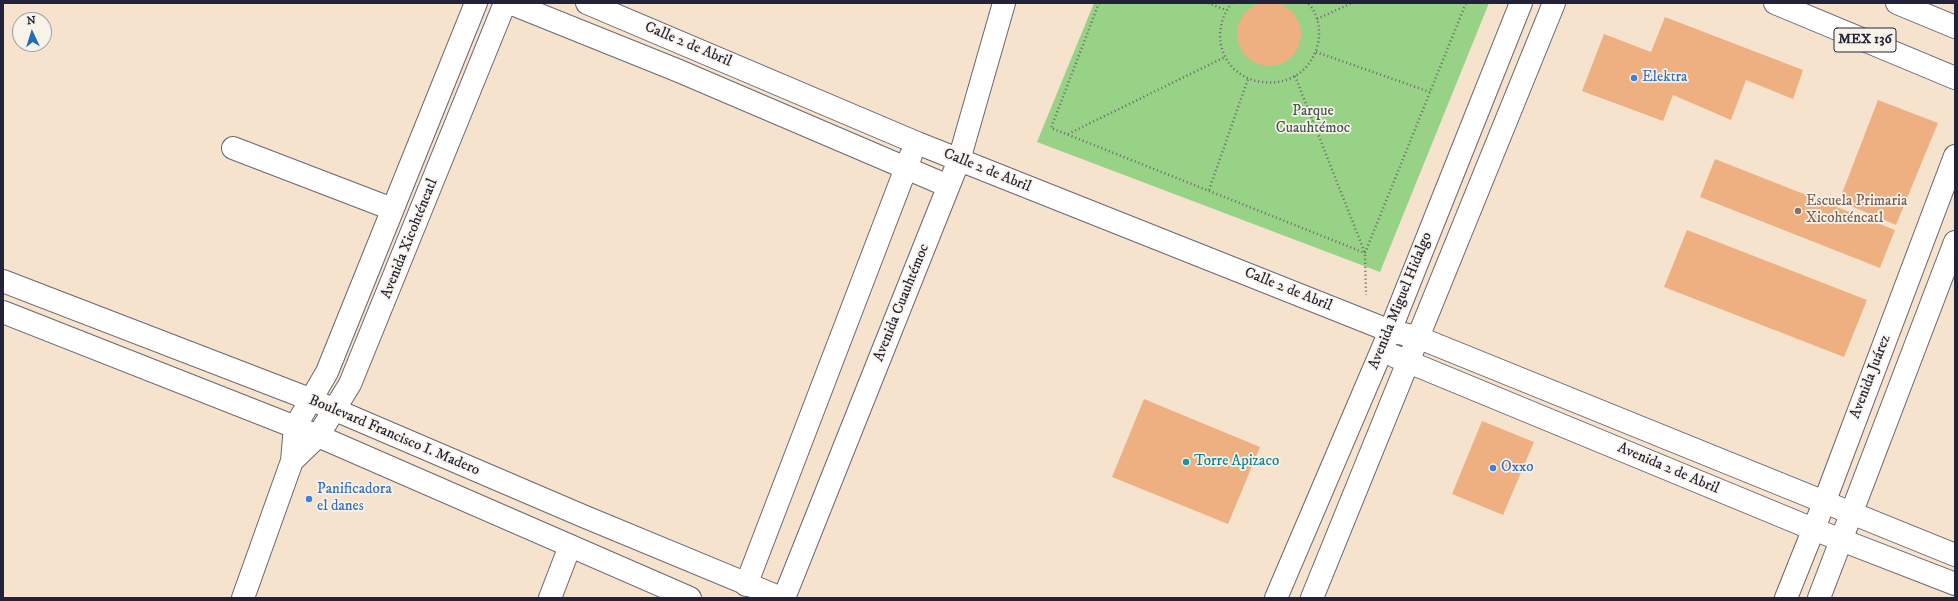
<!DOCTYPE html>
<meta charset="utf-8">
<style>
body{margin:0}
#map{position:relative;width:1958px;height:601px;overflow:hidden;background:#f5e3cd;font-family:"IM FELL DW Pica",serif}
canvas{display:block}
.frame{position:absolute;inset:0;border:4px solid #22223b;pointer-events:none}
.north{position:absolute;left:12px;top:12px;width:40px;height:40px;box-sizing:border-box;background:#f7f3e8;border:1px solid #a29fa3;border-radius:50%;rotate:356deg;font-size:11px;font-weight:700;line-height:16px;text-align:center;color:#22223b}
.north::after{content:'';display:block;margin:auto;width:14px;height:18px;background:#1f6fb2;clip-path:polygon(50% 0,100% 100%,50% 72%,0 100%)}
</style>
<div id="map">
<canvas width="1958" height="601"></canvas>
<div class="frame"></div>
<div class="north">N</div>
</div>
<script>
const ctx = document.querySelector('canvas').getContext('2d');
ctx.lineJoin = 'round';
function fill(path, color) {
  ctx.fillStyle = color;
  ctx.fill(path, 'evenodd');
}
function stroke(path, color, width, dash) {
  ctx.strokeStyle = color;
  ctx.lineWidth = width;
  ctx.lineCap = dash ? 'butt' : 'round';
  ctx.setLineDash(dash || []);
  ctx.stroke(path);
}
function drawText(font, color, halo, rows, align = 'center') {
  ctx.font = font + ' "IM FELL DW Pica",serif';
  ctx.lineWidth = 3.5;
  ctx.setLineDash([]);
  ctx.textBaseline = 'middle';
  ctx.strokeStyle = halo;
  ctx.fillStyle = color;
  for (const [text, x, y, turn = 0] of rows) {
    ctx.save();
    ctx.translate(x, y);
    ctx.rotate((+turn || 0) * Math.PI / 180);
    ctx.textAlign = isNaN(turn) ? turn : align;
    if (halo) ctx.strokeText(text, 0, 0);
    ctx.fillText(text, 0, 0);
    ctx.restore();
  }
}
const green = new Path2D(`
 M 1094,3 L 1489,3 L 1380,272 L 1037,142 Z`);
const building = new Path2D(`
 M1237 34a32 32 0 1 1 64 0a32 32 0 1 1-64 0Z
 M 1665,17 L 1803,70 L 1793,99 L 1746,80 L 1731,120 L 1673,95 L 1663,121 L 1582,91 L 1604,34 L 1651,52 Z
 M 1878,100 L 1938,123 L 1896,225 L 1839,201 Z
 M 1715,159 L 1895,230 L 1880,268 L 1700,197 Z
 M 1687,230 L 1867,300 L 1844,357 L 1664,287 Z
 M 1144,399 L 1260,447 L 1228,524 L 1112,477 Z
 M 1482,421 L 1534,442 L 1503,515 L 1452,494 Z`);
const path = new Path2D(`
 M 1099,3 L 1051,128 L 1365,253 L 1466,3
 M 1208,3 L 1226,10
 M 1232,3 C 1224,12 1221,22 1220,34 C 1220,93 1306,101 1318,43 C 1321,29 1318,14 1308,3
 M 1317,19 L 1352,3
 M 1316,52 L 1430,92
 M 1295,76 L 1365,253 L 1366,295
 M 1068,134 L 1225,57
 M 1209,190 L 1248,79`);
const minor = new Path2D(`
 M 510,3 L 679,71 L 948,186
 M 587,3 L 917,143 L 1390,331 L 1417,337 L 1955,555
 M 233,148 L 392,209
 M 1394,356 L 1813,529 L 1955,584
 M 292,461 L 318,436 L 350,384 L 505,3
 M 746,585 L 911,155
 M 243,598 L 292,461 L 295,427 L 327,372 L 476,3
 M 550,598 L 570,546
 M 784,598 L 959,160 L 1004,3
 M 1276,598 L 1390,331 L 1521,3
 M 1312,598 L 1554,3`);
const major = new Path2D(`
 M 1775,3 L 1955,78
 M 1897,3 L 1955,27
 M 3,281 L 312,400 L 583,516 L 781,598
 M 3,312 L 318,436 L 690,598
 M 1786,598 L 1824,503 L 1955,156
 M 1819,598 L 1955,242`);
const markers = [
 [1634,78,4,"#3f7fe0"],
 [1798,211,4,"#8d6e63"],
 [1186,462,4,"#0f9aa8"],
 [1493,468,4,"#3f7fe0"],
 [309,499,4,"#3f7fe0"]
];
const shields = [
 [1865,40,62]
];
const shieldNames = [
 ["MEX 136",1865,40]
];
const streetNames = [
 ["Calle 2 de Abril",688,45,23],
 ["Calle 2 de Abril",987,171,22],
 ["Avenida Xicohténcatl",410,239,-68],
 ["Calle 2 de Abril",1288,290,22],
 ["Avenida Miguel Hidalgo",1401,301,-68],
 ["Avenida Cuauhtémoc",902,303,-68],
 ["Avenida Juárez",1871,377,-69],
 ["Boulevard Francisco I. Madero",394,436,23],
 ["Avenida 2 de Abril",1668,469,23]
];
const shopNames = [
 ["Elektra",1642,78],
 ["Oxxo",1501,468],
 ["Panificadora",317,490],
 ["el danes",317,507]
];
const parkNames = [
 ["Parque",1313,112],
 ["Cuauhtémoc",1313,129]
];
const educationNames = [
 ["Escuela Primaria",1806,202],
 ["Xicohténcatl",1806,219]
];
const cultureNames = [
 ["Torre Apizaco",1194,462]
];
fill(green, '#98d286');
fill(building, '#efb081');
stroke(minor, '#6c666e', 24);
stroke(major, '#6c666e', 24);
stroke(path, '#6c666e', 2.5, [1, 3]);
stroke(minor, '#fff', 22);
stroke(major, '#fff', 22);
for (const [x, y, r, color] of markers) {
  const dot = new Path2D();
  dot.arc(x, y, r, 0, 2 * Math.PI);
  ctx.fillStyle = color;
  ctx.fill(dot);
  stroke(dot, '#f7f3e8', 1.5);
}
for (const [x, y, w] of shields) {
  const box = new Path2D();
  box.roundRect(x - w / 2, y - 12, w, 24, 3);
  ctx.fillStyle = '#f7f3e8';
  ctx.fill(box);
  stroke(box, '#22223b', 1);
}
drawText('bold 14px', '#22223b', null, shieldNames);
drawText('15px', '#22223b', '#f7f3e8', streetNames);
drawText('15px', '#366cbe', '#f7f3e8', shopNames, 'left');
drawText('15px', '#455752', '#f7f3e8', parkNames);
drawText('15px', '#785e54', '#f7f3e8', educationNames, 'left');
drawText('15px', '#0d838f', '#f7f3e8', cultureNames, 'left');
</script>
